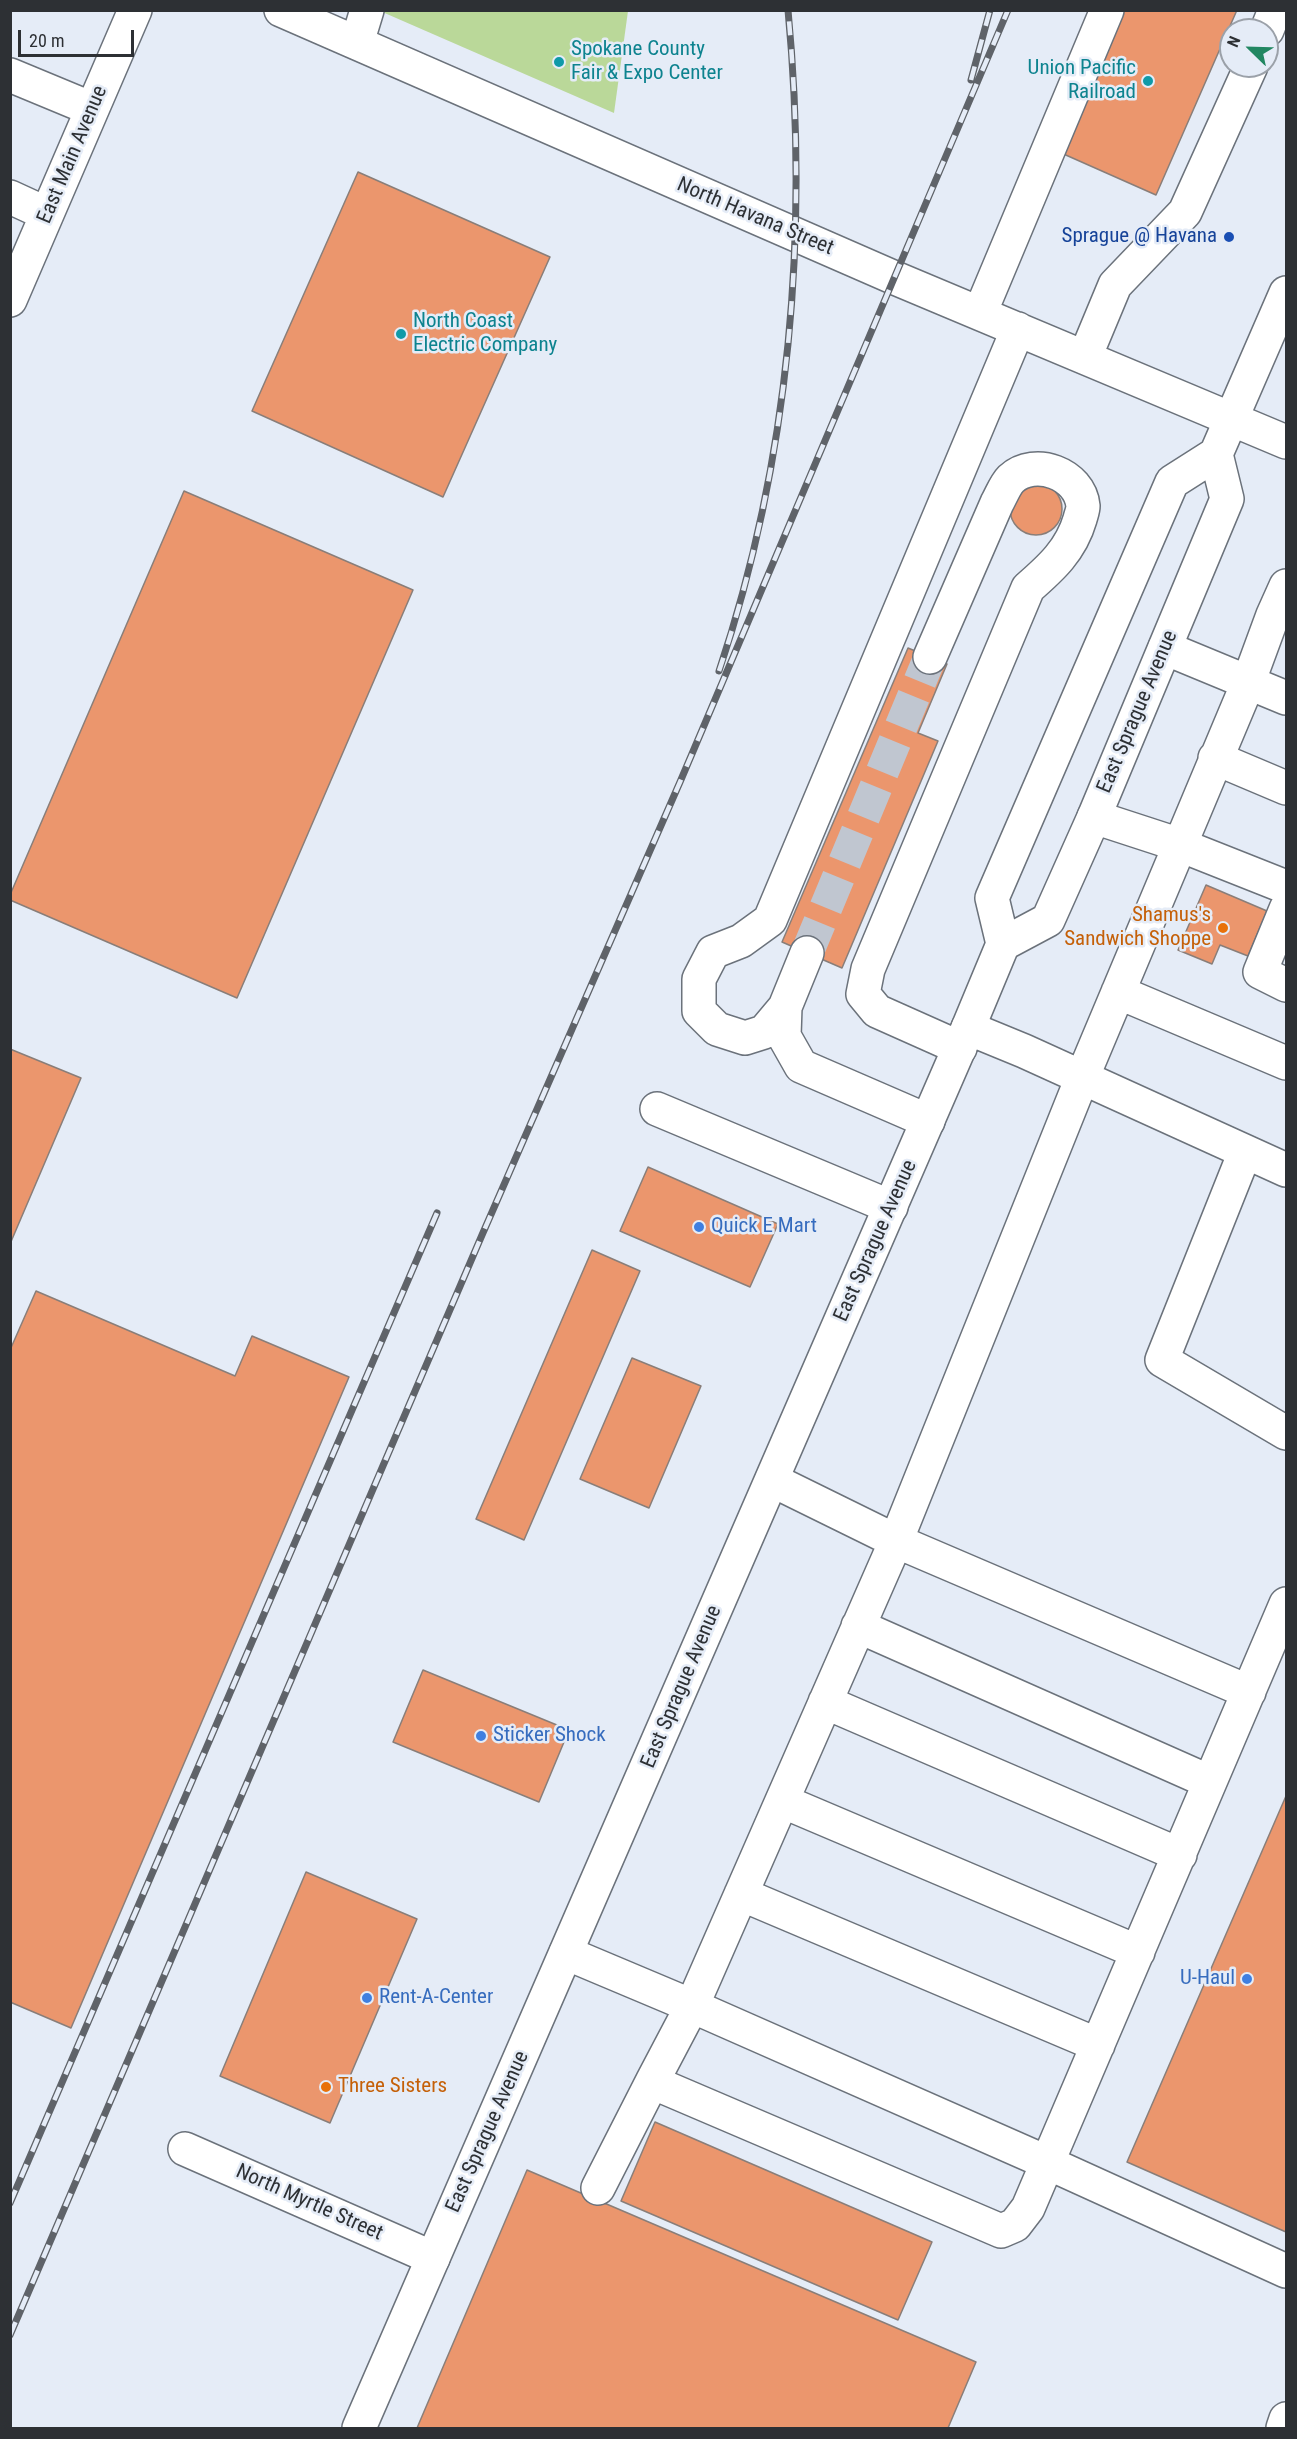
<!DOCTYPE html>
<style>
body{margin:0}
#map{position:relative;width:1297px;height:2439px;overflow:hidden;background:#e5ecf7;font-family:"Roboto Condensed",sans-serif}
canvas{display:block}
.frame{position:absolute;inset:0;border:12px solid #2d3034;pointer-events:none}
.north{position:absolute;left:1219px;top:18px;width:60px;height:60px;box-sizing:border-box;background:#e5ecf7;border:2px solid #9ba1a9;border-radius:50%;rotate:293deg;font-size:16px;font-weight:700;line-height:24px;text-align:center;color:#2d3034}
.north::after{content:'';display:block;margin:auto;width:21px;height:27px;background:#228762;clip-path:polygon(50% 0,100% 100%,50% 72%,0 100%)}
.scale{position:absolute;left:18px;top:30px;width:116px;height:27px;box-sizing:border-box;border:3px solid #2d3034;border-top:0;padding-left:8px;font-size:18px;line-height:21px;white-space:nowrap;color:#2d3034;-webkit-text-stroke:4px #e5ecf7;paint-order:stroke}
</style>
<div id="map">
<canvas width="1297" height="2439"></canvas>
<div class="frame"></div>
<div class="north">N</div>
<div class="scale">20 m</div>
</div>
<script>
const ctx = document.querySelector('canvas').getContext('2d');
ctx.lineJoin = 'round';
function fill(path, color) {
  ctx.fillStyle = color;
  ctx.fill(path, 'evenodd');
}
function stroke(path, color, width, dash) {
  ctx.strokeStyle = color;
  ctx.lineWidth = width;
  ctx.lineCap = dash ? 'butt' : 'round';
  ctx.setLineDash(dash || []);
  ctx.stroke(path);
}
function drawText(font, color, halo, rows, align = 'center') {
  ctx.font = font + ' "Roboto Condensed",sans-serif';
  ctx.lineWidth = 5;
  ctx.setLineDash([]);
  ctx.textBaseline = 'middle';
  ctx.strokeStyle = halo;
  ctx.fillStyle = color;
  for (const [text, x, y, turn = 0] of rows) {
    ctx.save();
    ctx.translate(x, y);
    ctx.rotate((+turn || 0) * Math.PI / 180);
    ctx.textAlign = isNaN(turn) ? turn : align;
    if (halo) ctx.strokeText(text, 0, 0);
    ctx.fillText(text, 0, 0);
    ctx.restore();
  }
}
const green = new Path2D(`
 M 380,11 L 628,11 L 614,113 Z`);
const building = new Path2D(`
 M 1122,10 L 1237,10 L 1156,195 L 1059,152 Z
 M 358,172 L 550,257 L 443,497 L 252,411 Z
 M1010 509a26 26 0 1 1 52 0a26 26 0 1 1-52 0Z
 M 184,491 L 413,590 L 237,998 L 10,900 L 10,895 Z
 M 908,648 L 947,664 L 918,733 L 938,741 L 842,968 L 782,942 Z
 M 1206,885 L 1267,911 L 1248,956 L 1220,945 L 1212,964 L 1178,950 Z
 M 10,1049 L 81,1078 L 10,1244 Z
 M 648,1167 L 778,1224 L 750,1287 L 620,1231 Z
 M 592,1250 L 640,1271 L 524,1540 L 476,1519 Z
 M 36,1291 L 235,1376 L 252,1336 L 349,1377 L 71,2028 L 10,2002 L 10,1350 Z
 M 632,1358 L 701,1386 L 649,1508 L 580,1479 Z
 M 423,1670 L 569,1730 L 539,1802 L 393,1742 Z
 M 1286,1796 L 1286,2232 L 1127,2162 Z
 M 306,1872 L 417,1919 L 330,2123 L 220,2076 Z
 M 655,2122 L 932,2242 L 898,2320 L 621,2201 Z
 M 527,2170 L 976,2362 L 948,2428 L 417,2428 Z`);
const minorTunnel = new Path2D(`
 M 807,953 L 930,657`);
const minor = new Path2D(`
 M 281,10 L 895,278 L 1286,442
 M 1267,30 L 1275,10
 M 357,43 L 367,10
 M 10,75 L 92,109
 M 10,197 L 47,214
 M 10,300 L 135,10
 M 980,313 L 1107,10
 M 1085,357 L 1115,285 L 1185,212 L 1251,66
 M 1165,648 L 1286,698
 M 930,657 L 997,503 C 1001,496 1005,485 1011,479 C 1035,457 1080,474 1083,506 C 1083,510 1081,515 1080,519 C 1071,550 1051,568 1028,588 L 868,969 L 863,994 L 877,1011 L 960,1048
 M 1215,758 L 1286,788
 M 1094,817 L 1180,845 L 1248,683 L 1273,615 L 1286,586
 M 1286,887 L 1180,845 L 1082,1078 L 896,1541 L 692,2006 L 652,2082 L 1001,2231 L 1015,2225 L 1028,2208 L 1286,1604
 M 1286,909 L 1260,972 L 1286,985
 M 807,953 L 785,1007 L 784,1036 L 801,1066 L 928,1121
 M 1118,992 L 1286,1063
 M 785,1007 L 764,1032 L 745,1038 L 717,1029 L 699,1011 L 699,979 L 713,952 L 741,941 L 770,920 L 1018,329
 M 968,1028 L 1024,1051 L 1286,1170
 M 657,1109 L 891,1207
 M 1245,1152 L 1162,1360 L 1286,1433
 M 772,1480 L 896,1541 L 1249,1692
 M 858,1626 L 1210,1782
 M 825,1702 L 1180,1855
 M 782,1801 L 1138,1952
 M 741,1894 L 1098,2045
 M 566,1953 L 692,2006 L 1046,2162 L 1286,2271
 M 185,2149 L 433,2258
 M 598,2188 L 652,2082
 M 1283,2428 L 1286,2419`);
const major = new Path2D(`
 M 1003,944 L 1048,920 L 1094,817 L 1227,499 L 1216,454
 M 359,2428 L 968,1028 L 1003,944 L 992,898 L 1172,482 L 1216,454 L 1286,293`);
const rail = new Path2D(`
 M 971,80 L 990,10
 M 719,671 C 790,459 809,232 788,10
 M 10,2203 L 437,1213
 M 10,2335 L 482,1235 L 680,782 L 1008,10`);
const markers = [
 [559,62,6,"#0f9aa8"],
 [1148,81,6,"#0f9aa8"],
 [1229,237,6,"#1a4fb4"],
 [401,334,6,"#0f9aa8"],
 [1223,928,6,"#e8710a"],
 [699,1227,6,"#3f7fe0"],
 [481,1736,6,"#3f7fe0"],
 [1247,1979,6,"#3f7fe0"],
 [367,1998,6,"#3f7fe0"],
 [326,2087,6,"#e8710a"]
];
const cultureNames = [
 ["Spokane County",571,50],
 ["Fair & Expo Center",571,74],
 ["Union Pacific",1136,69,"right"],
 ["Railroad",1136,93,"right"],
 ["North Coast",413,322],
 ["Electric Company",413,346]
];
const streetNames = [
 ["East Main Avenue",73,155,-67],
 ["North Havana Street",755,217,23],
 ["East Sprague Avenue",1138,712,-67],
 ["East Sprague Avenue",876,1241,-66],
 ["East Sprague Avenue",682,1687,-67],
 ["East Sprague Avenue",488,2132,-66],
 ["North Myrtle Street",309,2203,24]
];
const transitNames = [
 ["Sprague @ Havana",1217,237]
];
const foodNames = [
 ["Shamus's",1211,916],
 ["Sandwich Shoppe",1211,940],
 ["Three Sisters",338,2087,"left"]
];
const shopNames = [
 ["Quick E Mart",711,1227],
 ["Sticker Shock",493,1736],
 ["U-Haul",1235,1979,"right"],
 ["Rent-A-Center",379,1998]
];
fill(green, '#bad899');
fill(building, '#eb966d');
stroke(building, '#897e79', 1.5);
stroke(minorTunnel, '#c0c6d0', 33, [33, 16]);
stroke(minor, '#6b727b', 36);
stroke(major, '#6b727b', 36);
stroke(minor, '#fff', 33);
stroke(major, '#fff', 33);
stroke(rail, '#5f6369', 7);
stroke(rail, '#e5ecf7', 4.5, [14]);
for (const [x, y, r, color] of markers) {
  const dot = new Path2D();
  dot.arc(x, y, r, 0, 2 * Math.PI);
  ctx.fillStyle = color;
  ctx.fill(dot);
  stroke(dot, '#e5ecf7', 2);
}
drawText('21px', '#0d838f', '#e5ecf7', cultureNames, 'left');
drawText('21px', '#2d3034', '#e5ecf7', streetNames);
drawText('21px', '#164399', '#e5ecf7', transitNames, 'right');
drawText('21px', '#c56008', '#e5ecf7', foodNames, 'right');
drawText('21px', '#366cbe', '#e5ecf7', shopNames, 'left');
</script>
